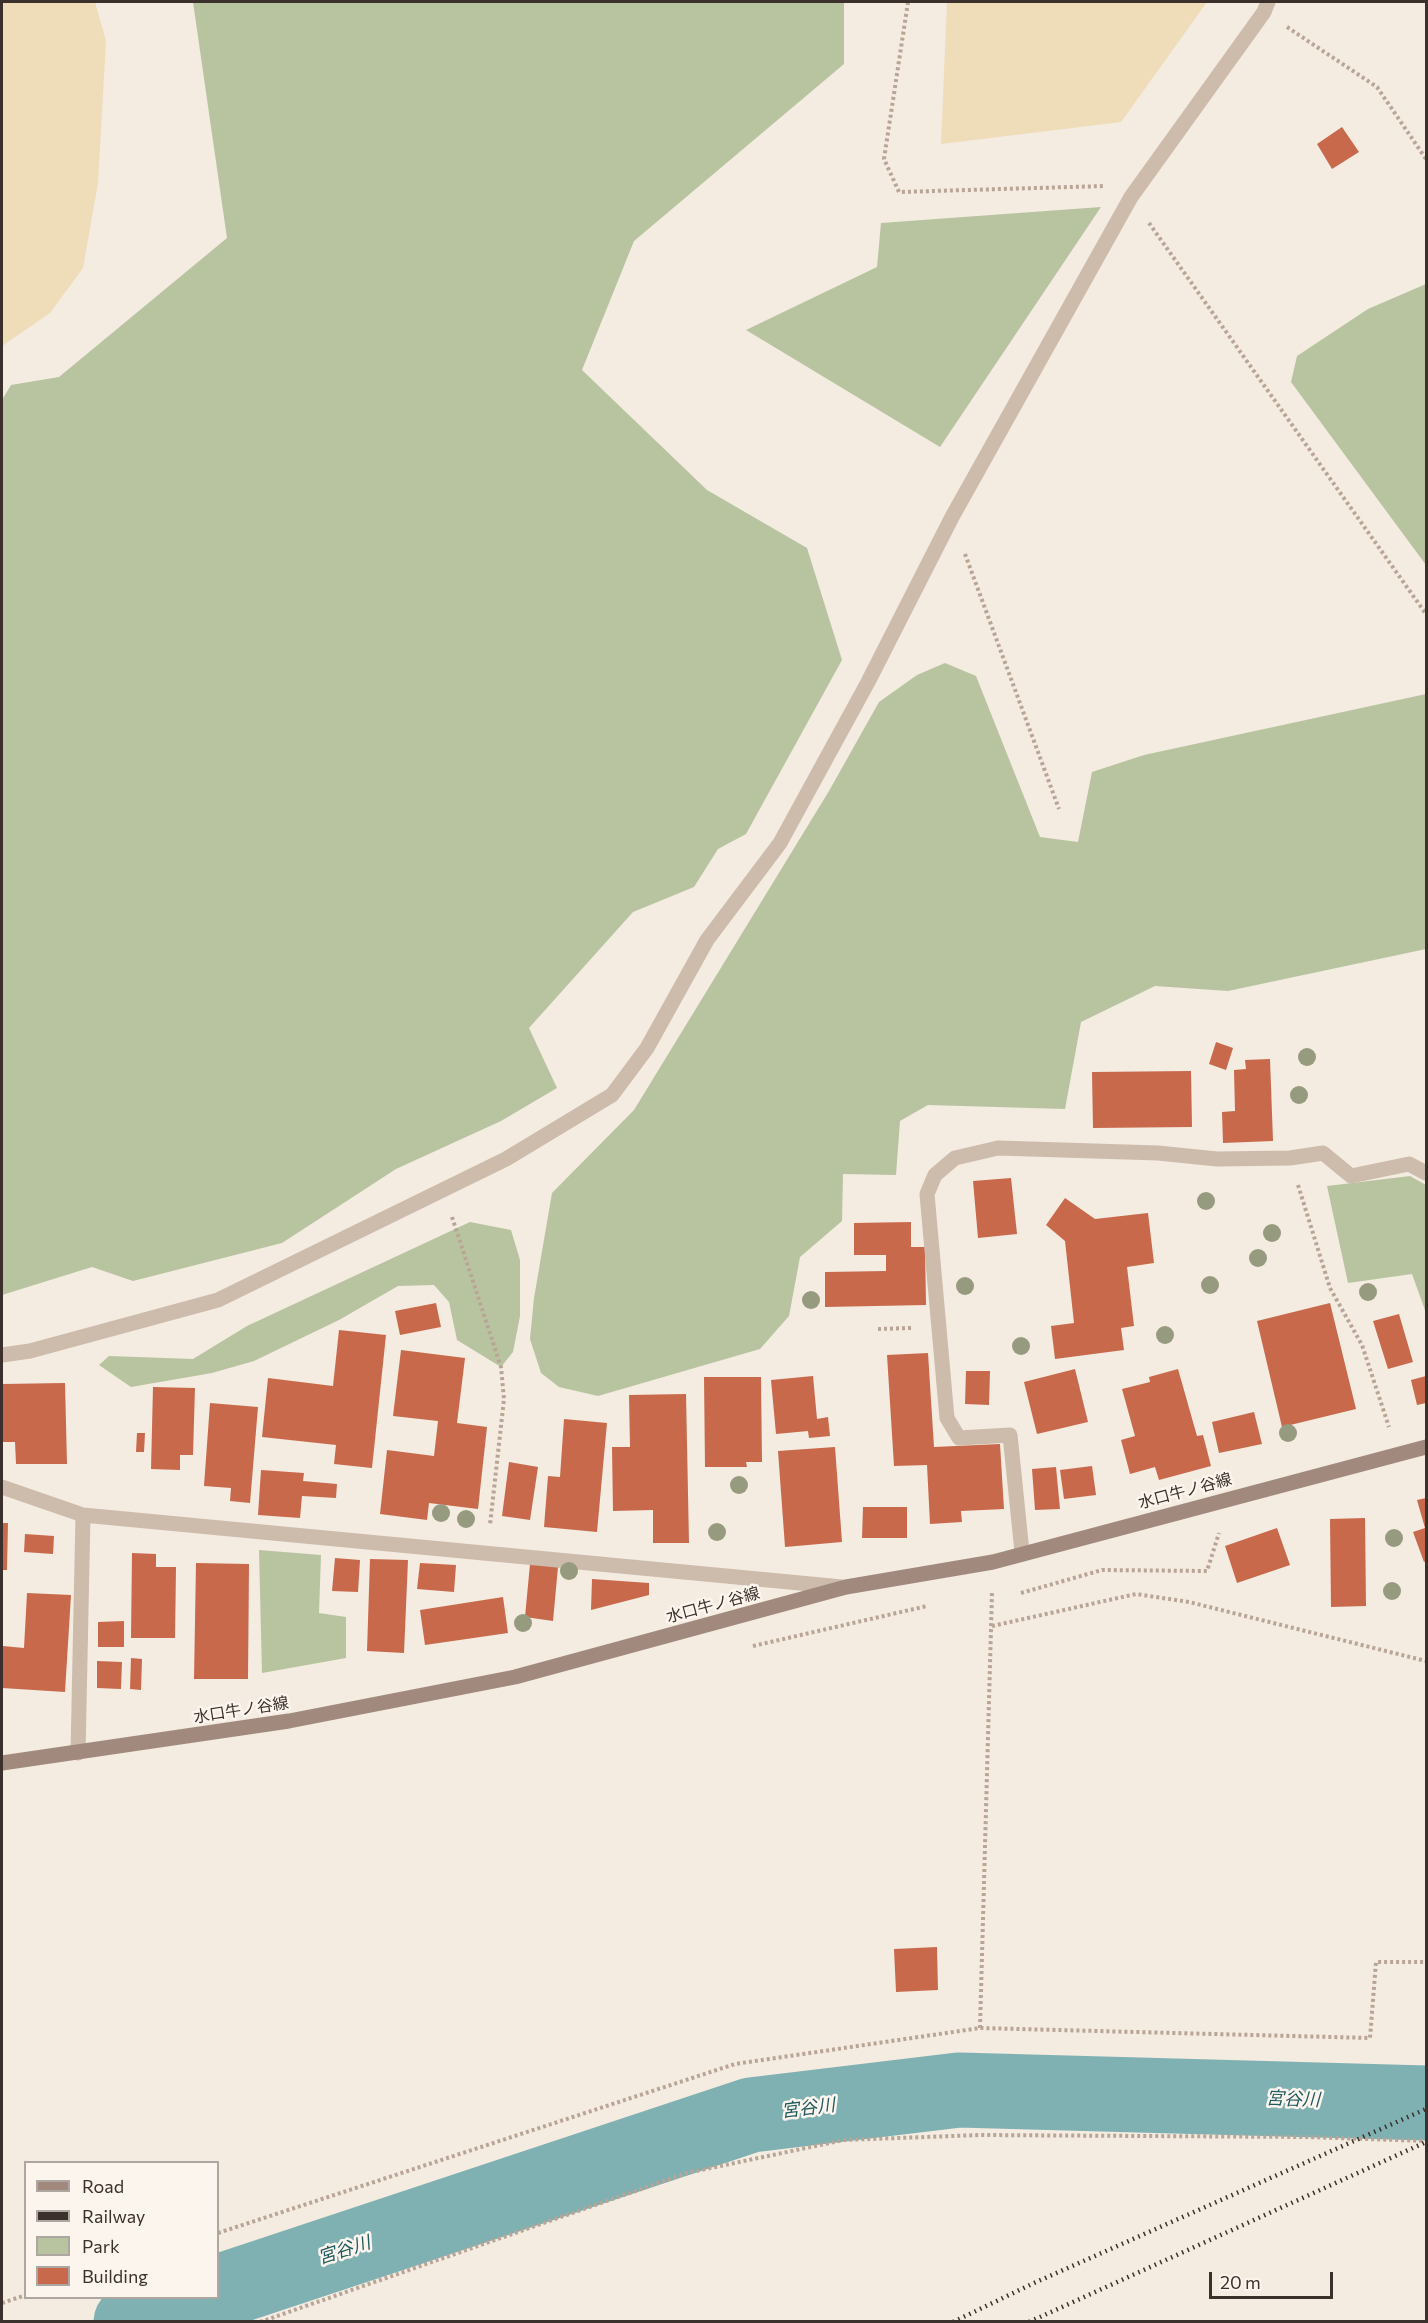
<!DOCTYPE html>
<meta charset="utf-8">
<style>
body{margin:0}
#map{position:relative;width:1428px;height:2323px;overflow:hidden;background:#f4ebe1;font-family:Commissioner,sans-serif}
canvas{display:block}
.frame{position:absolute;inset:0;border:3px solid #3b302b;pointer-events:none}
.legend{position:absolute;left:24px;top:2161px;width:195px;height:138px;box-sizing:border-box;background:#fbf5ee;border:2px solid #aea6a0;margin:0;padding:8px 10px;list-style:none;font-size:18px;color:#3b302b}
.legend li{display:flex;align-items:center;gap:12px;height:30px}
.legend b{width:30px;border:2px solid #aea6a0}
.scale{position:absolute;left:1209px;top:2272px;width:124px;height:27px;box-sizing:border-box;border:3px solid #3b302b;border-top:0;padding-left:8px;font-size:18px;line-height:21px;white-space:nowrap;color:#3b302b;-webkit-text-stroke:4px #fbf5ee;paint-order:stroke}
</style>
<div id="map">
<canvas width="1428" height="2323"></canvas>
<div class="frame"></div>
<ul class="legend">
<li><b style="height:8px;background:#a18a7d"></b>Road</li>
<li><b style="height:8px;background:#3b302b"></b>Railway</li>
<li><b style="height:16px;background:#b8c4a0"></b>Park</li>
<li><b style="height:16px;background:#c8694b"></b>Building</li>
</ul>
<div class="scale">20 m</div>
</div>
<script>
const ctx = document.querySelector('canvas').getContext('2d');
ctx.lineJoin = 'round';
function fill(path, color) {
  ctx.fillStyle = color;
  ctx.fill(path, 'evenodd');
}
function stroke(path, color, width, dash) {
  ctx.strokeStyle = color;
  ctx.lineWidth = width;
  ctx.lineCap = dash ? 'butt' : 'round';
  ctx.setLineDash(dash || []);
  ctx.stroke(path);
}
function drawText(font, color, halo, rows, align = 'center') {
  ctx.font = font + ' Commissioner,"Noto Sans JP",sans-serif';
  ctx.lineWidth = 5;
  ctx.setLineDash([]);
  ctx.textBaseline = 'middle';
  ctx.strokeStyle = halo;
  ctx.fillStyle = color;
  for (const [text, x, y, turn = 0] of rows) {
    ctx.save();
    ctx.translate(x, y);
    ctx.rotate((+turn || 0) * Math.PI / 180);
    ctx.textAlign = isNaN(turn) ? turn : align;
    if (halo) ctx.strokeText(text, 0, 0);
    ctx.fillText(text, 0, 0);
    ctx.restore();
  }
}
const green = new Path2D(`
 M 193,2 L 844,2 L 844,64 L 634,241 L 582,370 L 707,490 L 807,548 L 842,660 L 746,834 L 718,849 L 694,887 L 633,912 L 529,1028 L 557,1088 L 501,1121 L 396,1169 L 282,1243 L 133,1281 L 92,1267 L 2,1295 L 2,400 L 11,385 L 59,377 L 227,238 Z
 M 1101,207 L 940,447 L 746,330 L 877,267 L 881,223 Z
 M 1426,284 L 1426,565 L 1291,382 L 1297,356 L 1368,309 Z
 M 945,663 L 976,676 L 1040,837 L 1078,842 L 1092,772 L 1144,755 L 1426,694 L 1426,949 L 1228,991 L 1155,986 L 1081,1022 L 1065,1109 L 928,1105 L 900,1121 L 896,1175 L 843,1174 L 842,1221 L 800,1257 L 789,1316 L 760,1349 L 598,1396 L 559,1387 L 541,1373 L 530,1339 L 534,1298 L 552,1193 L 634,1110 L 829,791 L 879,702 L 917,675 Z
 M 1410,1176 L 1426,1185 L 1426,1313 L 1412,1274 L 1348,1283 L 1327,1186 Z
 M 470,1222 L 511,1230 L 520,1260 L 520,1316 L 513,1352 L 501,1367 L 457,1340 L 449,1302 L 434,1285 L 398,1286 L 339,1320 L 254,1361 L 212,1373 L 131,1387 L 99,1365 L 109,1356 L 193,1359 L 247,1326 Z
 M 259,1550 L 321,1555 L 319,1613 L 346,1617 L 346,1658 L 262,1673 Z`);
const sand = new Path2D(`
 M 2,2 L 95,2 L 106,41 L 98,183 L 83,268 L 50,313 L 2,346 Z
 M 947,2 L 1207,2 L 1121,122 L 941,144 Z`);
const river = new Path2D(`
 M 218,2292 L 751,2115 L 959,2090 L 1426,2103
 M 131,2322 L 201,2298`);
const building = new Path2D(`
 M 1342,127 L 1359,152 L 1332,169 L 1317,144 Z
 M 1216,1042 L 1233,1048 L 1226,1070 L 1209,1064 Z
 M 1270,1059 L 1273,1141 L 1223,1143 L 1222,1112 L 1235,1111 L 1234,1070 L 1246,1069 L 1245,1060 Z
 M 1191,1071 L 1192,1127 L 1093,1128 L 1092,1072 Z
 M 1011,1178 L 1017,1234 L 978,1238 L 973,1181 Z
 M 1065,1198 L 1095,1219 L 1148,1213 L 1154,1263 L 1127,1267 L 1134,1326 L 1121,1328 L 1124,1350 L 1055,1359 L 1051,1326 L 1074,1323 L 1065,1241 L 1046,1225 Z
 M 911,1222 L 911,1247 L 925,1247 L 926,1305 L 825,1307 L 825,1272 L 886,1271 L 886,1255 L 854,1255 L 854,1223 Z
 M 436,1303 L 441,1327 L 400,1335 L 395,1311 Z
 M 1330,1303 L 1356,1409 L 1282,1427 L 1257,1321 Z
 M 1399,1314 L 1413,1362 L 1388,1369 L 1373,1321 Z
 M 339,1330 L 386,1335 L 372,1468 L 334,1464 L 336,1445 L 262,1437 L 268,1378 L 333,1386 Z
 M 401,1350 L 465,1358 L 457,1423 L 487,1427 L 478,1509 L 429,1503 L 427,1520 L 380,1514 L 387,1450 L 434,1456 L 438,1421 L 393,1416 Z
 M 928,1353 L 934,1447 L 1000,1444 L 1004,1509 L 961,1511 L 962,1522 L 930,1524 L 927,1465 L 894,1466 L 887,1355 Z
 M 1075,1369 L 1088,1422 L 1037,1434 L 1024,1382 Z
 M 1178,1369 L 1197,1436 L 1203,1435 L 1211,1466 L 1159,1480 L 1155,1467 L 1130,1474 L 1121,1440 L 1135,1436 L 1122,1389 L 1150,1382 L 1149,1377 Z
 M 966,1371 L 990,1371 L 989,1405 L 965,1404 Z
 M 813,1376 L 817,1419 L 828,1417 L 830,1436 L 809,1438 L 808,1431 L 776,1434 L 771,1380 Z
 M 1426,1376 L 1426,1403 L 1417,1405 L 1411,1380 Z
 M 704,1377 L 761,1377 L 762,1462 L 746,1462 L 747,1467 L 705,1467 Z
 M 65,1383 L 67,1464 L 16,1464 L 15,1442 L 2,1442 L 2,1384 Z
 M 153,1387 L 195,1388 L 193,1455 L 180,1455 L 180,1470 L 151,1469 Z
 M 686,1394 L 689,1543 L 653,1543 L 653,1510 L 613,1511 L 612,1447 L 630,1447 L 629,1395 Z
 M 210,1403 L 258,1407 L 250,1503 L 230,1501 L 231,1488 L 204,1486 Z
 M 1254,1412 L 1262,1444 L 1219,1453 L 1212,1422 Z
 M 564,1419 L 607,1423 L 597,1532 L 544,1527 L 548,1476 L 560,1477 Z
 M 137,1433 L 145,1433 L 144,1452 L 136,1452 Z
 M 835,1447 L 842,1542 L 785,1547 L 778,1451 Z
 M 509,1462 L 538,1467 L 530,1520 L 502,1516 Z
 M 1092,1466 L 1096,1495 L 1064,1499 L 1060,1470 Z
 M 1056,1467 L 1060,1509 L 1035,1510 L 1032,1469 Z
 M 261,1470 L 304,1473 L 303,1481 L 337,1484 L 336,1498 L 302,1496 L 300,1518 L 258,1515 Z
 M 1426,1498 L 1426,1561 L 1424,1562 L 1413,1532 L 1425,1528 L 1417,1500 Z
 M 863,1507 L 907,1507 L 907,1538 L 862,1538 Z
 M 1365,1518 L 1366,1606 L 1331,1607 L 1330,1519 Z
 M 2,1523 L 8,1523 L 7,1570 L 2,1570 Z
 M 1277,1528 L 1290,1565 L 1237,1583 L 1225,1546 Z
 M 25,1534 L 54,1536 L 53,1554 L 24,1552 Z
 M 132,1553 L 156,1554 L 156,1567 L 176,1567 L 175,1638 L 131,1638 Z
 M 335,1558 L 360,1560 L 358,1592 L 332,1591 Z
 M 370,1559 L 408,1560 L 404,1653 L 367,1651 Z
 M 196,1563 L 249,1564 L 248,1679 L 194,1679 Z
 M 420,1563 L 456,1565 L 454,1592 L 417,1589 Z
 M 530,1564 L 558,1567 L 553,1621 L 525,1617 Z
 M 592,1579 L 649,1583 L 649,1595 L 591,1610 Z
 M 27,1593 L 71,1595 L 65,1692 L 2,1688 L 3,1646 L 24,1648 Z
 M 503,1597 L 508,1633 L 425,1645 L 420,1610 Z
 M 124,1621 L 124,1647 L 98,1647 L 98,1622 Z
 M 131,1658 L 142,1659 L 141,1690 L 130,1689 Z
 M 97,1661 L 122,1662 L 121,1689 L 97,1688 Z
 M 937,1947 L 938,1990 L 896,1992 L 894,1949 Z`);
const path = new Path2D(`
 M 908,2 L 884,159 L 899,192 L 1105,186
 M 1287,27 L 1377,87 L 1426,159
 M 1149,223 L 1426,614
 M 965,554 L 1059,809
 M 1298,1185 L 1330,1288 L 1362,1345 L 1389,1427
 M 452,1217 L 501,1367 L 504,1399 L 490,1525
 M 878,1329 L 911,1328
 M 1021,1593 L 1102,1570 L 1207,1571 L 1219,1533
 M 992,1626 L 1136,1594 L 1189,1602 L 1426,1661
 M 753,1646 L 927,1606
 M 980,2028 L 992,1592
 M 218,2233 L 735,2064 L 980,2028 L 1370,2038 L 1376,1962 L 1426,1962
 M 2,2303 L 26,2295
 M 260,2322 L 687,2173 L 844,2140 L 980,2135 L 1306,2137 L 1426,2141`);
const street = new Path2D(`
 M 2,1355 L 30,1351 L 218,1300 L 506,1159 L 612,1095 L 647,1048 L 707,940 L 780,843 L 868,682 L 952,517 L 1131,197 L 1264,12 L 1268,2
 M 2,1487 L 83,1515 L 842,1587
 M 1022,1552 L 1010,1435 L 959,1438 L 947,1418 L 927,1194 L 935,1175 L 955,1158 L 998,1148 L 1158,1153 L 1217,1159 L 1290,1158 L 1323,1153 L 1351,1176 L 1409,1164 L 1426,1173
 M 78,1753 L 83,1515`);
const secondary = new Path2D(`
 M 2,1763 L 289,1721 L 515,1677 L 846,1587 L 993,1562 L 1426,1447`);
const rail = new Path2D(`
 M 953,2322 L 1034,2283 L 1426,2109
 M 1029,2322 L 1426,2142`);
const trees = [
 [1307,1057],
 [1299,1095],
 [1206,1201],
 [1272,1233],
 [1258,1258],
 [1210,1285],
 [965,1286],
 [1368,1292],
 [811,1300],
 [1165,1335],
 [1021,1346],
 [1288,1433],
 [739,1485],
 [441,1513],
 [466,1519],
 [717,1532],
 [1394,1538],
 [569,1571],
 [1392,1591],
 [523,1623]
];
const streetNames = [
 ["水口牛ノ谷線",1185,1491,-15],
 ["水口牛ノ谷線",713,1605,-15],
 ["水口牛ノ谷線",241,1710,-9]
];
const waterNames = [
 ["宮谷川",1293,2099,2],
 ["宮谷川",808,2108,-7],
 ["宮谷川",344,2250,-18]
];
fill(green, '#b8c4a0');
fill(sand, '#efdcb8');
stroke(river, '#7fb0b2', 75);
fill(building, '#c8694b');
stroke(path, '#b9a596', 4, [3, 3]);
stroke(street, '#cdbbac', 15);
stroke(secondary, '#a18a7d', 15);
stroke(rail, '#3b302b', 4.5, [1.5, 4.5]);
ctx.fillStyle = '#969b7f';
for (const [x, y] of trees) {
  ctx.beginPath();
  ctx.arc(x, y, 9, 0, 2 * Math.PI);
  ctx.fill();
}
drawText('16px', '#3b302b', '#fbf5ee', streetNames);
drawText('italic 18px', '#1f5a5e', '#fbf5ee', waterNames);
</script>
